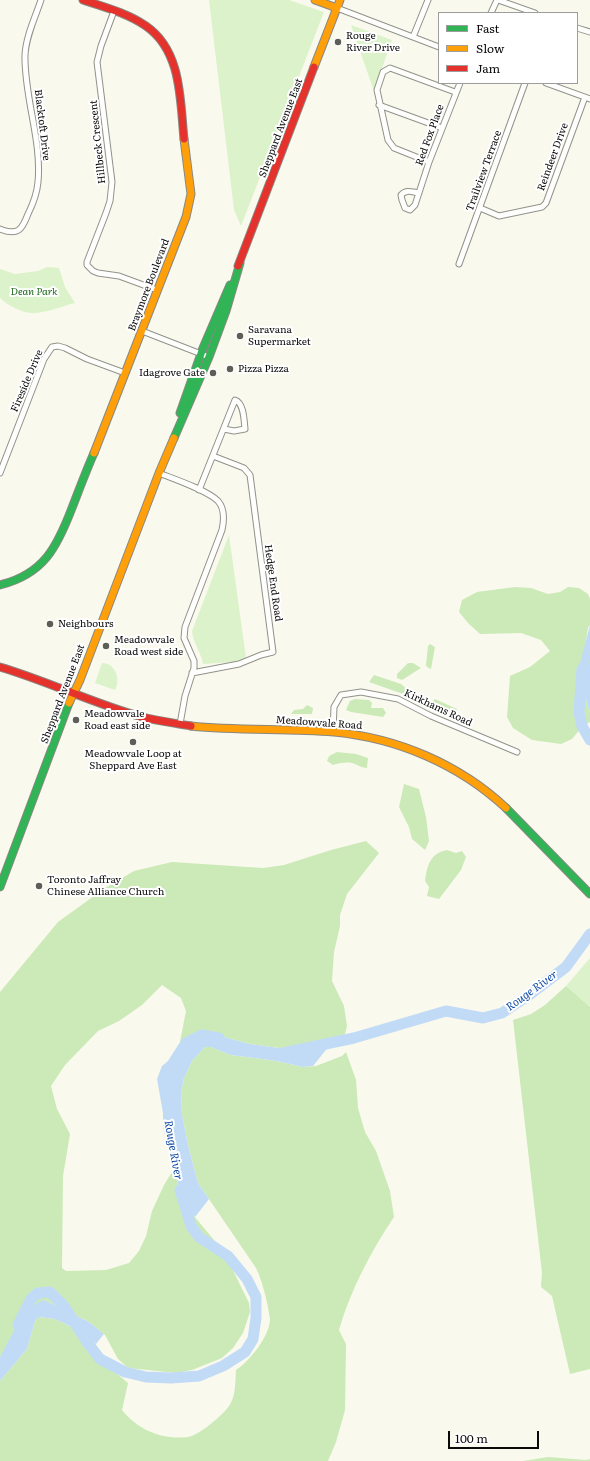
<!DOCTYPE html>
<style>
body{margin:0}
#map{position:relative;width:590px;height:1461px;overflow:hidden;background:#faf9ed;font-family:Literata,serif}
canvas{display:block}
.legend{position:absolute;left:438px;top:12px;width:140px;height:72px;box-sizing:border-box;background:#fff;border:1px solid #9d9d9d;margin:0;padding:5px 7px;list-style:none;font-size:12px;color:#0a0a0a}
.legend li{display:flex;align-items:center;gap:8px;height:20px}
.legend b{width:20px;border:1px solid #9d9d9d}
.scale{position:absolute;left:448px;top:1431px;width:91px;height:18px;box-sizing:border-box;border:2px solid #0a0a0a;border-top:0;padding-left:5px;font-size:12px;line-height:14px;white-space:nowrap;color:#0a0a0a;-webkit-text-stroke:3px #fff;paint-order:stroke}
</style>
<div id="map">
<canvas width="590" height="1461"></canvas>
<ul class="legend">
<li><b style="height:5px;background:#30b455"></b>Fast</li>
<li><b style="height:5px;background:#ff9f0a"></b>Slow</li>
<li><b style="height:5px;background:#e5322d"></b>Jam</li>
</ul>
<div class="scale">100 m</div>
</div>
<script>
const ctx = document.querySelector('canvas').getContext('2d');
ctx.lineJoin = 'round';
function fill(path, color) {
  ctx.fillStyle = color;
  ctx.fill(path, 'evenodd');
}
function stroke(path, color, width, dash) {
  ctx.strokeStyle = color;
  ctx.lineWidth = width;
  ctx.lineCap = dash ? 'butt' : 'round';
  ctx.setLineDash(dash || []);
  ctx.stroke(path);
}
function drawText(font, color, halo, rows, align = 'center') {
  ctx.font = font + ' Literata,serif';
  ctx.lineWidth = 4;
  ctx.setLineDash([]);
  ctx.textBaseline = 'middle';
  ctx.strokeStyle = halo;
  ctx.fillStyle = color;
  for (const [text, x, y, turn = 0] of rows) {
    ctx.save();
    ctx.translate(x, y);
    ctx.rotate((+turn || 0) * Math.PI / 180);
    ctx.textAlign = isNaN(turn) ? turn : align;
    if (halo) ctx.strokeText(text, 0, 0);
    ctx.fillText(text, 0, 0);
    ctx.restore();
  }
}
const green = new Path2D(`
 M 209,0 L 289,0 L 324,12 L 241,226 L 234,210 Z
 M 351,25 L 392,40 L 377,82 L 376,97 Z
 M 47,267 L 59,268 L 65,287 L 75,303 C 63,306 45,313 34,313 C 24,314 7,305 0,298 L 0,269 L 15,274 L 38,271 Z
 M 229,535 L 246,658 L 234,662 L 203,664 C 201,652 193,643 192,631 Z
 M 102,663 C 116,663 121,680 115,690 L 95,683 Z
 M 590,958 L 590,1007 L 566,986 Z`);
const forest = new Path2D(`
 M 515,587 L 531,588 L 548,594 L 560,592 L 568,587 L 579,588 L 588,594 L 590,599 L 590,625 L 588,628 L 580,680 L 590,712 L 590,722 L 582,727 L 572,739 L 561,744 L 532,740 L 513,728 L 507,717 L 510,676 L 530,667 L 550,651 L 541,640 L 521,633 L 480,634 L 468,623 L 459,612 L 462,600 L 477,592 Z
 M 430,644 L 435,647 L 431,669 L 427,667 L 426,665 L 428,646 Z
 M 408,663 L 413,663 L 421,668 L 402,680 L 397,678 L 397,674 Z
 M 374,675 L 401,684 L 407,689 L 406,695 L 369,682 Z
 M 355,699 L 369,700 L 372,703 L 371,708 L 383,708 L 386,713 L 383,717 L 351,712 L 346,710 L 350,701 Z
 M 435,699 L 457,709 L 454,719 L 431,703 Z
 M 307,705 L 313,708 L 312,714 L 291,714 L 294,710 L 303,709 Z
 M 337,752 L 356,754 L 368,758 L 367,768 C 361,768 357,764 352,763 C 346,762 338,763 333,765 L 327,761 L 329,756 Z
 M 404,784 L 419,789 L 426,817 L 429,841 L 425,850 L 412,839 L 409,827 L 399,807 Z
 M 366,841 L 379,853 L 347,894 L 340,915 L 340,926 L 334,952 L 332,981 L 344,1006 L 347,1026 L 345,1034 L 312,1051 L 307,1052 L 250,1044 L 216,1035 L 191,1037 L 180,1042 L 186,1011 L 181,998 L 162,985 L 142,1005 L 119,1021 L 98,1031 L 65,1065 L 51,1086 L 57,1109 L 70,1134 L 63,1176 L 62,1268 L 66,1271 L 106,1270 L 129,1263 L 139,1251 L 146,1236 L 152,1211 L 164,1185 L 172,1172 L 174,1171 L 184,1204 L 224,1252 L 249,1303 L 250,1312 L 243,1333 L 233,1348 L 222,1358 L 192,1370 L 176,1373 L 128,1368 L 118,1359 L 105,1335 L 89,1322 L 44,1300 L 0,1357 L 0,992 L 58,922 L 105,888 L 134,871 L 172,862 L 263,868 L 284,865 L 331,850 Z
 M 447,850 L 456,853 L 462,851 L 466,857 L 461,870 L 439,899 L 427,896 L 429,887 L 425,881 C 427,866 430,853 447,850 Z
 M 566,986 L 590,1007 L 590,1369 L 570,1374 L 552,1296 L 541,1287 L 542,1273 L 513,1020 L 531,1014 L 545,1005 Z
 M 205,1047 L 211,1047 L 231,1055 L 277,1061 L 303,1067 L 316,1066 L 342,1056 L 346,1052 L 356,1080 L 358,1108 L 365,1132 L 376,1151 L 390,1191 L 394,1217 C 371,1251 350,1291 339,1330 L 346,1344 L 345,1410 L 336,1442 L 328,1461 L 0,1461 L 0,1381 L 27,1349 L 35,1321 L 39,1317 L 55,1319 L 80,1331 L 95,1343 L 109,1367 L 128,1383 L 122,1410 C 138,1430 162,1440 188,1437 C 198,1436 223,1415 229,1406 C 236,1396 235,1383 236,1370 C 249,1362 270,1336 270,1319 C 270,1316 268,1311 268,1307 C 265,1293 262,1281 256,1268 L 198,1183 L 189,1149 L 182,1115 L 181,1092 L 184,1078 L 192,1061 Z
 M 548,1457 L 586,1460 L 590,1459 L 590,1461 L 523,1461 Z`);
const water = new Path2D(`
 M 590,625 L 590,712 L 580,680 L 579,667 Z
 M 216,1035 L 250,1044 L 307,1052 L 312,1051 L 333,1041 L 313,1066 L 303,1067 L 277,1061 L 231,1055 L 211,1047 L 205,1047 L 192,1061 L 184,1078 L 181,1092 L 182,1115 L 189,1149 L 198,1183 L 209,1199 L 195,1217 L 184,1204 L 174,1171 L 163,1127 L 163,1113 L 157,1079 L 162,1066 L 168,1061 L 180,1042 L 191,1037 Z
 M 44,1300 L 89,1322 L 104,1334 L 96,1344 L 80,1331 L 55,1319 L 39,1317 L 35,1321 L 27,1349 L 0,1381 L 0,1357 L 24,1312 L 39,1302 Z`);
const river = new Path2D(`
 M 582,669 L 579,712 L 582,726 L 590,740
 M 186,1043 L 202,1035 L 219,1038
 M 283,1053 L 354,1038 L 446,1011 L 483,1018 L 502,1013 L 529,995 L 566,967 L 590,934
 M 18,1325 L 31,1299 L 38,1293 L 50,1292 L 64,1306 L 87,1342 L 100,1359 L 125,1372 L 146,1377 L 171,1378 L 199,1376 L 223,1366 L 245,1352 L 253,1339 L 256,1318 L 256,1297 L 247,1279 L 228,1256 L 199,1237 L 191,1226 L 180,1190`);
const street = new Path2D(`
 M 498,0 L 535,13
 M 337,8 L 439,47
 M 114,11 L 101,46 L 97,62 L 112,182 L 110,201 L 106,213 L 87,262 L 87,265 L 93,271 L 98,273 L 119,276 L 157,290
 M 491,13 L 497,0
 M 577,28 L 590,32
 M 413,37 L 428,0
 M 546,83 L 590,99
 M 379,105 L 442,128
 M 429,162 L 394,148 L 388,140 L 377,90 L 383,72 L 390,68 L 455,92
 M 419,193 C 412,192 406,189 401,195 L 402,200 L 405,208 L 410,210 L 415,205 L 429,162 L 460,83
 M 480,208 L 499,216 L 542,207 L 546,203 L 585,97
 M 0,229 C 18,236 22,230 28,214 C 33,204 37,193 38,182 C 42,140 24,97 25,55 C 26,36 35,18 41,0
 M 459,264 L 525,83
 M 142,331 L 209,357
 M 0,473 L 44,359 L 52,347 L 58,346 L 65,348 L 87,359 L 125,373
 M 159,473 C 174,479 207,490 218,501 C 225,509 224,521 222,530 L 185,627 L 184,638 L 194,661 L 194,668 L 185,696 L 180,724
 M 199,490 L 235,400 C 244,403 244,420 245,429 L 234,431 L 224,429
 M 192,673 L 239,664 L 261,655 L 273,652 L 250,475 L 244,468 L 213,456
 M 333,732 L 334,707 L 341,695 L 361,692 L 398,699 L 431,716 L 517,752`);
const fast = new Path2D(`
 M 180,413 L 203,348 L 230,285
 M 174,438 L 209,357 L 226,311 L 240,263
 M 0,585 C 44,574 57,547 72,508 C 79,490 86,471 94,453
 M 506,808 L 590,894
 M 0,887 L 69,703`);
const slow = new Path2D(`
 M 315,0 L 337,8
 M 314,67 L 340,0
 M 94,453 L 186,217 L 191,194 L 184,139
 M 69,703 L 80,680 L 159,473 L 174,438
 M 191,726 C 238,731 286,728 334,732 C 397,738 459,764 506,808`);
const jam = new Path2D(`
 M 83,0 C 104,7 127,13 146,26 C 182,51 180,100 184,139
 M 238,266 L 314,67
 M 0,667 C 48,681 94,704 142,717 C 158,721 175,723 191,726`);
const markers = [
 [338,42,4,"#5e5e59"],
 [240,336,4,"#5e5e59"],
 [230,369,4,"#5e5e59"],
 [213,373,4,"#5e5e59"],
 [50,624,4,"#5e5e59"],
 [106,646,4,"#5e5e59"],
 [76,720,4,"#5e5e59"],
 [133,742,4,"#5e5e59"],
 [39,886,4,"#5e5e59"]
];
const poiNames = [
 ["Rouge",346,36],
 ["River Drive",346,48],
 ["Saravana",248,330],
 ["Supermarket",248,342],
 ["Pizza Pizza",238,369],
 ["Idagrove Gate",205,373,"right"],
 ["Neighbours",58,624],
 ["Meadowvale",114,640],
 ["Road west side",114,652],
 ["Meadowvale",84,714],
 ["Road east side",84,726],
 ["Meadowvale Loop at",133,754,"center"],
 ["Sheppard Ave East",133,766,"center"],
 ["Toronto Jaffray",47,880],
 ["Chinese Alliance Church",47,892]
];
const streetNames = [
 ["Blacktoft Drive",42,125,83],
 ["Sheppard Avenue East",281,128,-69],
 ["Red Fox Place",430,135,-70],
 ["Hillbeck Crescent",98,142,-96],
 ["Reindeer Drive",553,157,-70],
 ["Trailview Terrace",484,171,-70],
 ["Braymore Boulevard",149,285,-69],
 ["Fireside Drive",27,381,-67],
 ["Hedge End Road",273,583,82],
 ["Sheppard Avenue East",63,694,-69],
 ["Kirkhams Road",438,708,25],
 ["Meadowvale Road",319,723,4]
];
const parkNames = [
 ["Dean Park",34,292]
];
const waterNames = [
 ["Rouge River",532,991,-36],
 ["Rouge River",173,1150,80]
];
fill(green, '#dcf2cb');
fill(forest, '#cbeab8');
fill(water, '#c1dbf7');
stroke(river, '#c1dbf7', 11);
stroke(street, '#92928c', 7);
stroke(fast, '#898883', 9);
stroke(slow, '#898883', 9);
stroke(jam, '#898883', 9);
stroke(street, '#fefefc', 5);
stroke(fast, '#30b455', 7);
stroke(slow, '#ff9f0a', 7);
stroke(jam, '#e5322d', 7);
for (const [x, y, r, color] of markers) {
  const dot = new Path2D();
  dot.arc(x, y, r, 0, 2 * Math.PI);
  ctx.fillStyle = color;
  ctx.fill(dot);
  stroke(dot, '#fff', 1.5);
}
drawText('10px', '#0a0a0a', '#fff', poiNames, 'left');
drawText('10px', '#0a0a0a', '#fff', streetNames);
drawText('italic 10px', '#1a6617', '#fff', parkNames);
drawText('italic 11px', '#0c48a4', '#fff', waterNames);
</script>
